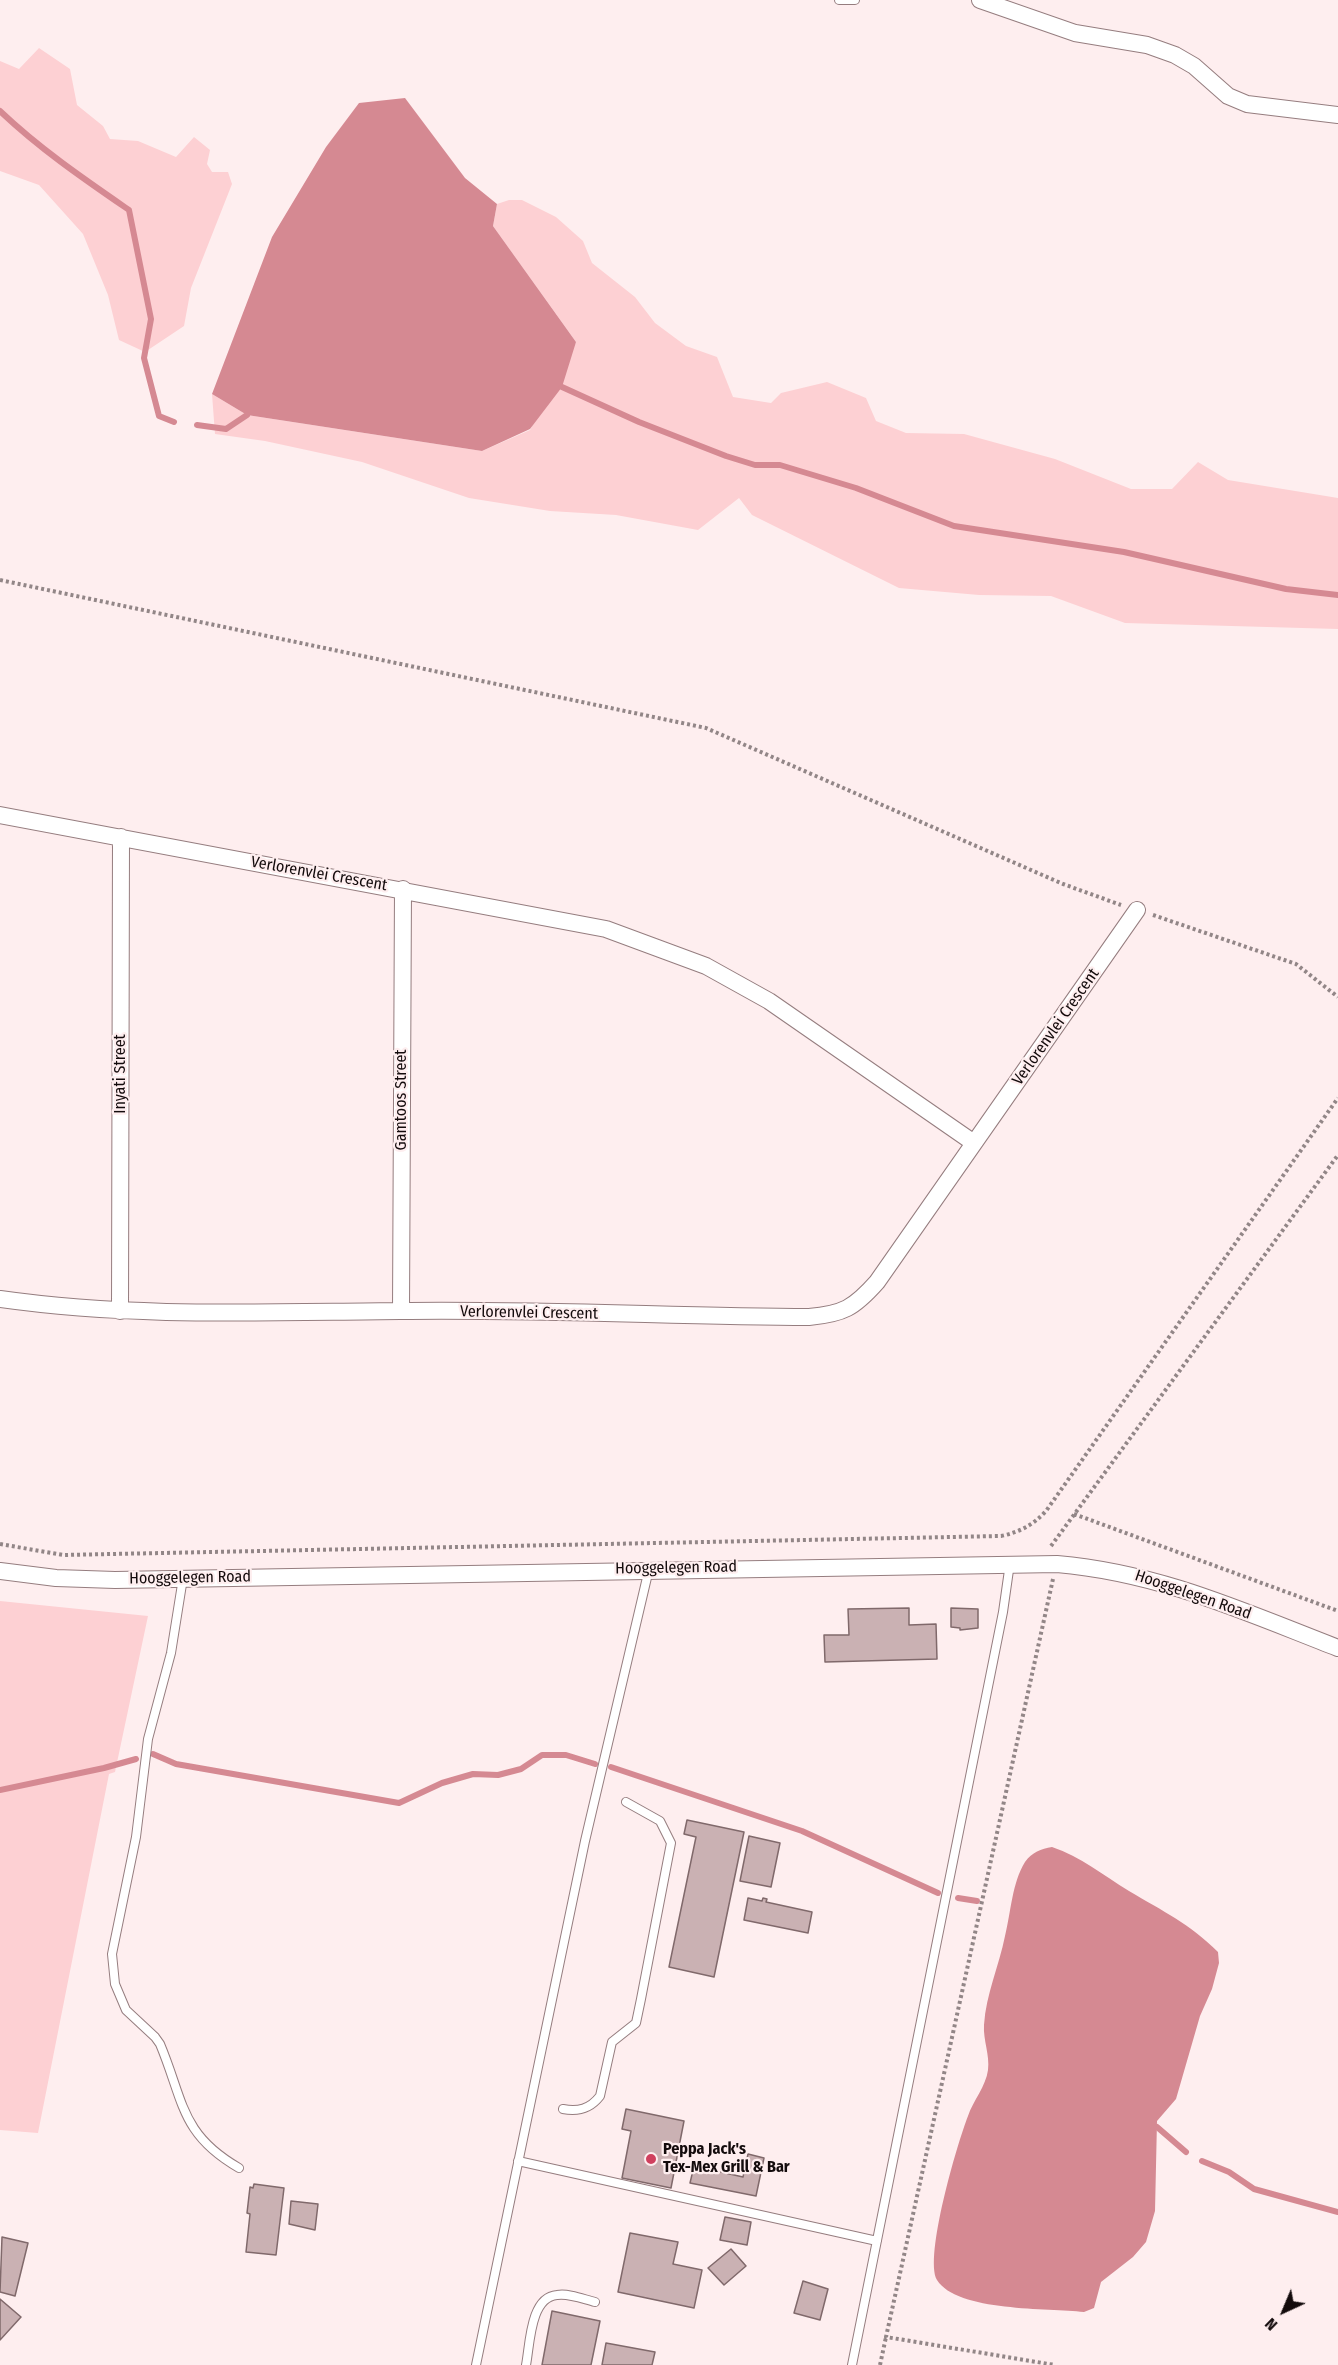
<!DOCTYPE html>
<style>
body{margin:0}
#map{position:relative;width:1338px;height:2365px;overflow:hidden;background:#feeeef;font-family:"Fira Sans Condensed",sans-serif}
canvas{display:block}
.north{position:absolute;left:1254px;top:2281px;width:60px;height:60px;-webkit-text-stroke:4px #feeeef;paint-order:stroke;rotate:224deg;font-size:16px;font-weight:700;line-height:24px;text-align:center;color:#130b0c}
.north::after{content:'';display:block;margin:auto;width:21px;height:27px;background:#130b0c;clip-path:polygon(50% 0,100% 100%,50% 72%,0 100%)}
</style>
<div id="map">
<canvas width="1338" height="2365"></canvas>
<div class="north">N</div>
</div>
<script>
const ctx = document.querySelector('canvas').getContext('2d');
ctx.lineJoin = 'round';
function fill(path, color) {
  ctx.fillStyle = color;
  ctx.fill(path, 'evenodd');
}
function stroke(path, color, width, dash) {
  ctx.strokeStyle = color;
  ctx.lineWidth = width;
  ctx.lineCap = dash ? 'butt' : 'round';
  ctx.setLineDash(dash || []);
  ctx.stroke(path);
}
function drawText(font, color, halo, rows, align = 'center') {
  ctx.font = font + ' "Fira Sans Condensed",sans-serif';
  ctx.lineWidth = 4.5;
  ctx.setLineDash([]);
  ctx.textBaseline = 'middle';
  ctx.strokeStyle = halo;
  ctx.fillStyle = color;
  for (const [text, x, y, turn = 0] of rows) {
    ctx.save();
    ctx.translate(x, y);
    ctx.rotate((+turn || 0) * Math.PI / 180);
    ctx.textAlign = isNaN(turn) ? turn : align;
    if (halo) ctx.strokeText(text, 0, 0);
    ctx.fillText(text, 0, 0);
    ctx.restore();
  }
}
const green = new Path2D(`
 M 39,48 L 70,69 L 77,105 L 103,126 L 110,139 L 138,141 L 176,157 L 194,137 L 210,150 L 207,164 L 212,172 L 228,172 L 232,184 L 191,288 L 184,326 L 145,352 L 119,340 L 108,295 L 83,234 L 39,185 L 0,171 L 0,61 L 19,69 Z
 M 509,200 L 522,200 L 556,217 L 583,241 L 592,263 L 635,297 L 655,323 L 686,346 L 717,357 L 733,397 L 771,403 L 781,393 L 827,382 L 866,398 L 876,421 L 906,433 L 964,434 L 1055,459 L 1131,489 L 1172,489 L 1198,462 L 1228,480 L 1338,498 L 1338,629 L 1125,623 L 1051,596 L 979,595 L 899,588 L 752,515 L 739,498 L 698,530 L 616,515 L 550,511 L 469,498 L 362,462 L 265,441 L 215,434 L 212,394 L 247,415 L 482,451 L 530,430 L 576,342 L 493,226 L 497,204 Z
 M 0,1601 L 148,1616 L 115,1772 L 109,1774 L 38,2133 L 0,2130 Z`);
const water = new Path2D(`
 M 405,98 L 465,178 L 497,204 L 493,226 L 576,342 L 562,387 L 530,429 L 482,451 L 247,415 L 212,394 L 272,237 L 326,147 L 359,103 Z
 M 1052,1847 C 1081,1857 1103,1875 1129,1891 C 1164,1912 1189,1923 1218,1952 L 1219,1963 L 1212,1989 L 1200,2016 L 1176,2099 L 1157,2121 L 1155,2211 L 1146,2242 L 1133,2257 L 1101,2282 L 1094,2308 L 1084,2312 C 1049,2308 957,2312 937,2280 C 924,2257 957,2144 968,2116 C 973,2101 986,2086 988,2070 C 990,2055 983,2040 984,2025 C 986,1994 999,1966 1005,1936 C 1011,1912 1012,1883 1025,1862 C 1032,1852 1041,1849 1052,1847 Z`);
const stream = new Path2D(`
 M 0,111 C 40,149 84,179 129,210 L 151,319 L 144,358 L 159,416 L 174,422
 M 562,387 L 639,422 L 726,456 L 755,465 L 780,465 L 856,488 L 954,526 L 1124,552 L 1286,589 L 1338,595
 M 197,425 L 226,429 L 247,415
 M 153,1754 L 176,1764 L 399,1803 L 442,1783 L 473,1774 L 498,1775 L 521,1769 L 542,1755 L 566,1755 L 595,1764
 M 611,1767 L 802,1831 L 938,1893
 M 0,1790 L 104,1768 L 136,1759
 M 958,1898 L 977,1901
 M 1157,2127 L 1186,2152
 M 1202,2161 L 1229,2172 L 1254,2189 L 1338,2212`);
const building = new Path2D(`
 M 909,1608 L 909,1625 L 936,1624 L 937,1659 L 825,1662 L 824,1635 L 849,1635 L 848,1609 Z
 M 951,1608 L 978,1609 L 978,1628 L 960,1630 L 960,1628 L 951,1627 Z
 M 687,1820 L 744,1832 L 714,1977 L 669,1967 L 696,1837 L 684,1834 Z
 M 749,1836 L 780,1843 L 771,1887 L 740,1881 Z
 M 748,1898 L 762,1901 L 763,1898 L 767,1899 L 766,1902 L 812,1912 L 808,1933 L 744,1920 Z
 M 626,2109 L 684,2121 L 671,2188 L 622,2178 L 631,2131 L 622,2129 Z
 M 748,2154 L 764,2158 L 756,2196 L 690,2183 L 694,2166 L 743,2177 Z
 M 254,2184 L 284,2188 L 276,2255 L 246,2252 L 250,2214 L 247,2213 L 250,2187 L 253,2188 Z
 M 291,2201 L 318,2204 L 315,2230 L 289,2224 Z
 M 725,2217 L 751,2222 L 747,2245 L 720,2240 Z
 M 630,2233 L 678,2242 L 673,2264 L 702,2270 L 694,2308 L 618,2292 Z
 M 2,2237 L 28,2243 L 15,2296 L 0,2292 Z
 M 731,2249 L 746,2266 L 724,2285 L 708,2268 Z
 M 803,2281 L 828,2289 L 820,2320 L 794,2313 Z
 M 0,2299 L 21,2317 L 0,2340 Z
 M 552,2311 L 600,2321 L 591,2365 L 542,2365 Z
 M 606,2343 L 655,2352 L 652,2365 L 602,2365 Z`);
const path = new Path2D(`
 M 0,580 L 706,728 L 1063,884 L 1121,905
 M 1153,915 L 1296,964 L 1338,997
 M 1074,1514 L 1338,1611
 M 0,1544 L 63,1555 L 1001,1536 C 1020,1532 1033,1525 1046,1511 L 1338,1098
 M 1051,1546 L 1338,1155
 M 1053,1579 L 886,2337 L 1055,2365
 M 880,2365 L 886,2337`);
const service = new Path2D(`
 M 839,0 L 855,0
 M 183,1578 L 171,1653 L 148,1739 L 136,1837 L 112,1954 L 115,1984 L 126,2010 L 155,2037 L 160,2044 C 184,2101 180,2134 239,2168
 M 563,2109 C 578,2112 590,2109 600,2096 L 612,2042 L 636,2023 L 641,1999 L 671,1843 L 660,1821 L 626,1802
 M 518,2161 L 877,2241
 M 476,2365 L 585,1841 L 649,1569
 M 526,2365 C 530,2345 530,2297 557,2295 C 569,2293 583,2299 595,2302
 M 852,2365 L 1003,1612 L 1010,1563`);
const minor = new Path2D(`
 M 980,0 L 1075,33 L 1147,45 L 1175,55 L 1194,66 L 1228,96 L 1247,104 L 1338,115
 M 0,815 L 606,929 L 706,966 L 769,1001 L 974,1143
 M 0,1299 C 133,1318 266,1312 400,1311 C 536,1309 673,1316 809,1317 C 843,1314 854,1308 877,1282 L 1137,910
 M 401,1310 L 403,889
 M 120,1311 L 121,837
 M 0,1571 L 56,1578 L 115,1580 L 1057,1564 C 1160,1573 1242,1611 1338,1648`);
const markers = [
 [651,2159,6,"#d0405e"]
];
const streetNames = [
 ["Verlorenvlei Crescent",319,874,10],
 ["Verlorenvlei Crescent",1056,1027,-55],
 ["Inyati Street",121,1074,-90],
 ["Gamtoos Street",402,1100,-90],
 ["Verlorenvlei Crescent",529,1313,1],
 ["Hooggelegen Road",676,1568,-1],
 ["Hooggelegen Road",190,1578,-1],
 ["Hooggelegen Road",1193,1595,19]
];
const poiNames = [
 ["Peppa Jack's",663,2150],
 ["Tex-Mex Grill & Bar",663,2168]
];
fill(green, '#fdd0d3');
fill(water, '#d58992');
stroke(stream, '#d58992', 6);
fill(building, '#cab1b3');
stroke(building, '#80696b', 1.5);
stroke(service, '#957d7f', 10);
stroke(minor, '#957d7f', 18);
stroke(path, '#928687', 4, [3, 3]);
stroke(service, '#fff', 8);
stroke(minor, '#fff', 16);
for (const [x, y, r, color] of markers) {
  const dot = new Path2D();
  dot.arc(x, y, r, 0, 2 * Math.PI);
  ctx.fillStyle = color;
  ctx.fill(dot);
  stroke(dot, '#feeeef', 2);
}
drawText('16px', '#130b0c', '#feeeef', streetNames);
drawText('bold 16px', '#130b0c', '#feeeef', poiNames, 'left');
</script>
